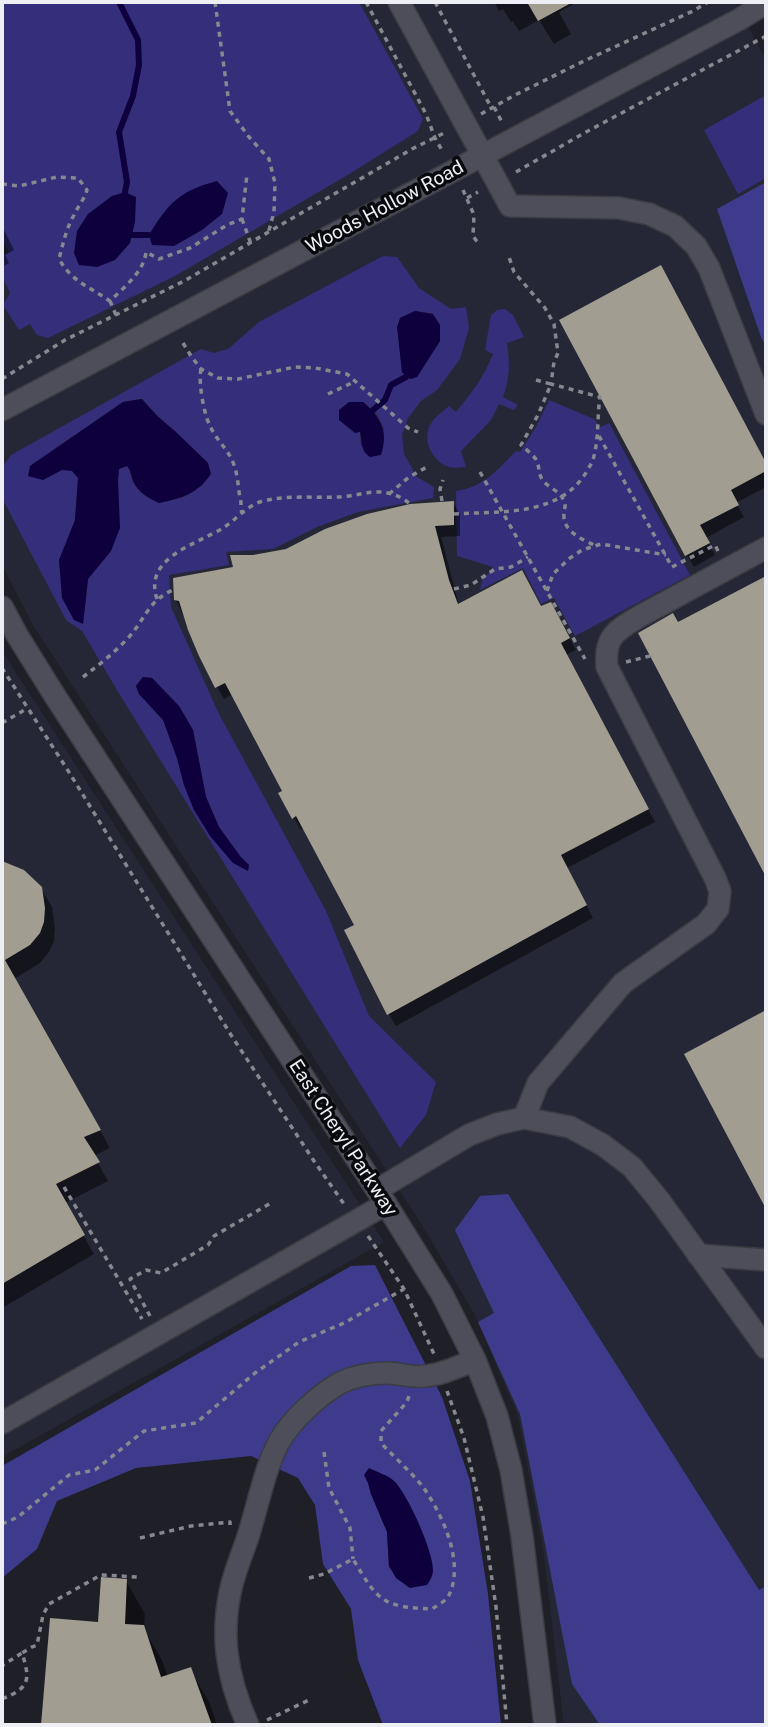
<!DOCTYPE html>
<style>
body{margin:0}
#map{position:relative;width:768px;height:1727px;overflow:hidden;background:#1f1f28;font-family:"Public Sans",sans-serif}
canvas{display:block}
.frame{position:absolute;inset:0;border:4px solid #eeeff5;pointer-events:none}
</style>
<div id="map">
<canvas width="768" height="1727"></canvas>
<div class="frame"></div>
</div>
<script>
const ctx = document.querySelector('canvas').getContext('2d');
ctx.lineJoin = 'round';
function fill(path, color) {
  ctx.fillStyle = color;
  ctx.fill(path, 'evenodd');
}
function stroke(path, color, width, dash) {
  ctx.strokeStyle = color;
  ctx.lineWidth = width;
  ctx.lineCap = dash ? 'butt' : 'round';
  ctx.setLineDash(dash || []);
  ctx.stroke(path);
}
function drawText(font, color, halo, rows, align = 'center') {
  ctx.font = font + ' "Public Sans",sans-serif';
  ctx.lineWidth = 7;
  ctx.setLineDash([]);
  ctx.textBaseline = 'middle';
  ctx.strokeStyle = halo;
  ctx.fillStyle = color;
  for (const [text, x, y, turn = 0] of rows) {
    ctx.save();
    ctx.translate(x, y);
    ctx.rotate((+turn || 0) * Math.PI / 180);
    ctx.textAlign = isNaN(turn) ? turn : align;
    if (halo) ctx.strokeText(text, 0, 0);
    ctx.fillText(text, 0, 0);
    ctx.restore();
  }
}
const built = new Path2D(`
 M 2,2 L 735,2 L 766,60 L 766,1586 L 596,1725 L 564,1725 L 543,1548 L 518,1416 L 475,1315 L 422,1225 L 33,625 L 2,565 Z
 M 2,651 L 384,1242 L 2,1457 Z`);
const green = new Path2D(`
 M 2,2 L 359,2 L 423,119 L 418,131 L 346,176 L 175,276 L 48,338 L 37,335 L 30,324 L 19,330 L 3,305 L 10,293 L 2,276 L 2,256 L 8,252 L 2,240 Z
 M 766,95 L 766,178 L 738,194 L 704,130 Z
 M 383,256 L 397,257 L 419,288 L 451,309 L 466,307 L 469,328 L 460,359 L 437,390 L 421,401 L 408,418 L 402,435 L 404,454 L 417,477 L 434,487 L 433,498 L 358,512 L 317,527 L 273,549 L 226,552 L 229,565 L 169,575 L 171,607 L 218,712 L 326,911 L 369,1016 L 436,1082 L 426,1115 L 400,1148 L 120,695 L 82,631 L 66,620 L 2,498 L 2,467 L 11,455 L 201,349 L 214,353 L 228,349 L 259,322 ZM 415,311 L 433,314 L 440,341 L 417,377 L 402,372 L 399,341 L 400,318 ZM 142,399 C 162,422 186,441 208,463 L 203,485 L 184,497 L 159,503 C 149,498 138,493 133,481 C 130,475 131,471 127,465 L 119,469 L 111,551 L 88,579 L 83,624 L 59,560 L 75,520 L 78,478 L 72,470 L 30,466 L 123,402 ZM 363,402 L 376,413 L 384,429 L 361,446 L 360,432 L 355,432 L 344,422 ZM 143,677 L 152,678 L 179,706 L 193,730 L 206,797 L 219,827 L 240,856 L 249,865 L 194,810 L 184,785 L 177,758 L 163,720 L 139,694 L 136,686 Z
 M 505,309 L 513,315 L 524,337 L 507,343 C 510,363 510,378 503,397 L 518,405 L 514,410 L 499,404 L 491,420 L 461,451 L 466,467 C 462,467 459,468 455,468 C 438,467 424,448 428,431 C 430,420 441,413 449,406 L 456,412 C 471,394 484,377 493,354 L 485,350 L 491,315 L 497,310 Z
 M 549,400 L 594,419 L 601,427 L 609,423 L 690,575 L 575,636 L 554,598 L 541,604 L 523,568 L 480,590 L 482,581 L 493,567 L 457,556 L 456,491 C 484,487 497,470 516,451 L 520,452 L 536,427 Z`);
const forest = new Path2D(`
 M 766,182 L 766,347 L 761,337 L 717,209 Z
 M 508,1194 L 759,1590 L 766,1586 L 766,1725 L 600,1725 L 572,1684 L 520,1414 L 478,1322 L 494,1313 L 455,1230 L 480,1196 Z
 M 375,1265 L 442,1397 L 470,1481 L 488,1594 L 501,1725 L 383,1725 L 358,1660 L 351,1609 L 323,1564 L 315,1505 L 298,1478 L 251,1456 L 136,1468 L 57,1501 L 37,1549 L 2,1578 L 2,1466 L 351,1266 ZM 368,1483 L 409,1588 L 389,1567 L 387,1532 L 371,1494 Z`);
const water = new Path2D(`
 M 217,181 L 228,193 L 222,214 L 202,230 L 174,246 L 152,245 L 149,235 C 169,202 180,191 217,181 Z
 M 125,192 L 136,197 L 135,222 L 130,243 L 115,260 L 97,267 L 79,265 L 74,253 L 77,231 L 88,214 L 112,196 Z
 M 415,311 L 433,314 L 440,325 L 440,341 L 417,377 L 411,379 L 406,377 L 402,372 L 397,327 L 400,318 Z
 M 142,399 L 157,416 L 176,432 L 208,463 L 211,474 C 197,494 182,498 159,503 C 149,498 140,494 134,483 C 131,477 132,472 127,466 L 119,469 L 118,479 L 120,528 L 111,551 L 88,579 L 83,624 L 74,620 L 62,598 L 59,560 L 75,520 L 78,478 L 72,471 L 62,470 L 43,480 L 28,476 L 30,466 L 123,402 Z
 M 349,402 L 363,402 C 381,418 389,431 381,455 L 370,457 C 360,450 363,443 360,432 L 355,433 L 339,420 L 339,410 Z
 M 143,677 L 152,678 L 179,706 L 193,730 L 206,797 L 219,827 L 240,856 L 249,865 L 248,871 L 233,863 L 210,836 L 194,810 L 184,785 L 177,758 L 163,720 L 139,694 L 136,686 Z
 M 369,1468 C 377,1472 387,1475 393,1480 C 407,1492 434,1553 433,1570 C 433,1576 430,1580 427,1585 L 410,1588 L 396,1578 L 389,1566 L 387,1532 L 371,1494 L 368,1483 L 364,1475 Z`);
const shadow = new Path2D(`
 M 494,2 L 577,2 L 559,12 L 571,34 L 554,44 L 539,20 L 519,31 L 513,21 L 511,22 L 503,9 L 499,11 Z
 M 2,226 L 14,250 L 5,255 L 9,263 L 2,267 Z
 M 667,280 L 766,466 L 766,487 L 736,503 L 744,517 L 706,538 L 715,555 L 694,567 L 687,555 Z
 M 453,502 L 460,515 L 460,536 L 441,537 L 459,605 L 541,608 L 557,616 L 576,650 L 566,655 L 655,822 L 567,868 L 593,918 L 396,1026 L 389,1014 L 357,926 L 304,828 L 301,830 L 280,794 L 284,792 L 233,694 L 224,699 L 217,687 L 176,600 L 235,569 L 253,557 L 287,551 Z
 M 766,577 L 766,873 L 640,634 L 678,624 Z
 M 6,864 L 41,888 L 52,907 L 55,928 L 54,941 L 49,952 L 40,963 L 14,979 L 110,1148 L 94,1156 L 108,1181 L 65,1203 L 94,1254 L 2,1308 L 2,865 Z
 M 766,1012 L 766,1205 L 687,1055 Z
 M 126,1581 L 145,1614 L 144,1630 L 162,1660 L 168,1677 L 190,1669 L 209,1702 L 217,1725 L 42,1725 L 51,1620 L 100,1624 Z`);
const stream = new Path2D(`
 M 119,2 L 138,40 L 139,65 L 133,96 L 119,132 L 127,182 L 125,192
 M 132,235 L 149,235
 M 373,410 L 385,400 L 391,385 L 406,377`);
const building = new Path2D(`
 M 527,2 L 573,2 L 538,21 Z
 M 661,265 L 766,463 L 766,471 L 731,490 L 739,505 L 700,525 L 710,543 L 685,556 L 559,320 Z
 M 454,501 L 454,525 L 435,526 L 449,580 L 458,604 L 522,570 L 541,606 L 551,602 L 570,638 L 561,643 L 649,809 L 561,855 L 587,905 L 387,1015 L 344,930 L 354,925 L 296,816 L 292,819 L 278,793 L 282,791 L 225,683 L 215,688 L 199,656 L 188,630 L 179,601 L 174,600 L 173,578 L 233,567 L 230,555 L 253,555 L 286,549 L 325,529 L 367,514 L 410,504 Z
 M 766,576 L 766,877 L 638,633 L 673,613 L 678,622 Z
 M 2,861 L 24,870 L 42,887 L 45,908 L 44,922 L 40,933 L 30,945 L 5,960 L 101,1130 L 84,1137 L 100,1162 L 56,1184 L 85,1235 L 2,1284 Z
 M 766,1010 L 766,1209 L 684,1054 Z
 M 101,1577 L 127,1579 L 125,1624 L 144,1625 L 161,1677 L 191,1667 L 212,1725 L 41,1725 L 50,1618 L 98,1622 Z`);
const path = new Path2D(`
 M 215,2 L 230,111 L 249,137 L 269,159 L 275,183 L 274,212 L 268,234
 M 366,2 L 426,114 L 435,138 L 443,152
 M 435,2 L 492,109
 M 494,107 L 502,122
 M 481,114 L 515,95 L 584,61 L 693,11 L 708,2
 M 516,172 L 586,132 L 766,36
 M 2,184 L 19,186 L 57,177 L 78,178 L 87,190 C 84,200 78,206 74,215 C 66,229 63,244 59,259 C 72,282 90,287 110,301 C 124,287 144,272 146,252 L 159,259 L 190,248 L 227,225 L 242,219 L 247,174
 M 463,190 L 474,215 L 473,236 L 478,243
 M 467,198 L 478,192
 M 242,219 L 251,244
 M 110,301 L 116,315
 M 183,343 L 191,356 L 201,369 L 218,378 L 238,379 L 295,367 L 315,368 L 347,374 L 408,428 L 418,432
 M 201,369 C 198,382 204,416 211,428 C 218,442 229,450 234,465 C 238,476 238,487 240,498 C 242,503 240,507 242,513
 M 2,379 L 65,340 L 184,281 L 412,149 L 446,132
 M 536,380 L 551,384 L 538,415 L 521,445 C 526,450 534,455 537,461 C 540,469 538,475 544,482 C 551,489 560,491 564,501 C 567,507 563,510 564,517 C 565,533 584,540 596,546
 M 328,394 L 356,381
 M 599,436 L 672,567 L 715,545 L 718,551
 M 480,472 L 585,659
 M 389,494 L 409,477 L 427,467
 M 442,501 L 440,489 L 443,480
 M 454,514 C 501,511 560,517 587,471 C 590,466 593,461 594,456 C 599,436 597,417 600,397 L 551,384 L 554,362 L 558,353 L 554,324 L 545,308 L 514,272 L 508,254
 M 454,589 L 471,585 L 495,569 L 511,567 L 528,557
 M 547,591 L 553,574 L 570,558 L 582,550 L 601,544 L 666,555
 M 157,599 C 143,558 195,545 223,528 C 236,520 247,505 263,501 C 287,495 313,498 338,497 C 352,497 367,491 381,492 C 392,493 402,497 410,504
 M 626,662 L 650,656
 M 2,668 L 67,769 L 231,1035 L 314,1161 L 344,1204
 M 83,677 C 99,665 115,652 129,637 C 145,619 149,600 173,590
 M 2,723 L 28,708
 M 64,1187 L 142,1319
 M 368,1236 L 404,1289 L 434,1354
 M 150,1316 L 130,1279 L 146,1270 L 161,1273 L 208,1245 L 214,1236 L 271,1203
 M 447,1391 L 464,1438 L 483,1517 L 496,1607 L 507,1725
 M 324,1452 L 329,1488 L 350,1528 L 353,1559
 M 2,1524 L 18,1517 L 69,1475 L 95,1470 L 144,1431 L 196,1423 L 255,1373 L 299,1342 L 344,1323 L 404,1289
 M 140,1538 L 191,1526 L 230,1522 L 230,1525
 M 309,1578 L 324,1574 L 353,1559 C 378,1601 382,1607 432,1609 C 438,1605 446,1601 449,1595 C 465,1562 442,1514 423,1487 C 411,1472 395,1458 381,1443 L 381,1431 L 407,1402 L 409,1396
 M 2,1668 L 3,1665 L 22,1653
 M 2,1699 C 29,1688 31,1681 22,1653 L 32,1647 L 37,1645 L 43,1615 L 49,1604 L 101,1575 L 138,1577
 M 267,1720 L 309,1700`);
const minor = new Path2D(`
 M 399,2 L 510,206 L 619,208 L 649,214 L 675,226 L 696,246 L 709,268 L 766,414
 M 2,410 L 740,19 L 766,3
 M 2,607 L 17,635 L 55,696 L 386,1204 L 442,1294 L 475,1360 L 497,1416 L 511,1470 L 522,1536 L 545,1725
 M 524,1118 L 538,1083 L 623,983 L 706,924 L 718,909 L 720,891 L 715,878 L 607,667 C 604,635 617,630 642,615 L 766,548
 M 377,1190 L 469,1135 L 497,1124 L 524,1118 L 570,1127 L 603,1145 L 632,1167 L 659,1200 L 766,1348
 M 698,1255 L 766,1260
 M 2,1423 L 386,1204
 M 248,1725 C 238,1703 230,1678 227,1653 C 224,1628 227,1598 235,1574 C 240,1557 248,1540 252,1523 C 260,1496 266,1466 279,1442 C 291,1420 319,1395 340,1383 C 354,1376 372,1373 387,1373 C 400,1373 411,1378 424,1376 C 442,1375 459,1366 475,1360`);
const streetNames = [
 ["Woods Hollow Road",385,207,-28],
 ["East Cheryl Parkway",343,1138,57]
];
fill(built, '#262736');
fill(green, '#342e7b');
fill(forest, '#3f3b8c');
fill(water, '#0e003c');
fill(shadow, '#0007');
stroke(stream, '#0e003c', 6);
fill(building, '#a19d91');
stroke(minor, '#3b3c43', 24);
stroke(path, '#87888f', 3.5, [5, 5]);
stroke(minor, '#4d4e59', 21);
drawText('19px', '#eeeff5', '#090a0d', streetNames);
</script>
